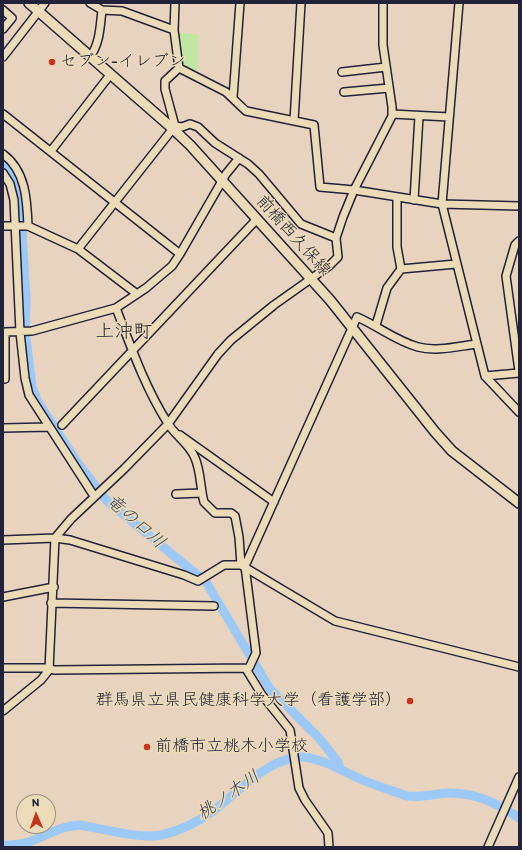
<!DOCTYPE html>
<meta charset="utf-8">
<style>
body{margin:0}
#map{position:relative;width:522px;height:850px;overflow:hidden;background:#e8d3be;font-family:Itim,sans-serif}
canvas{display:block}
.frame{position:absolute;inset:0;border:4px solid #22223b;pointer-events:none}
.north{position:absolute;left:16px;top:794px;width:40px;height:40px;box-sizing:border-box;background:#ecdbb7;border:1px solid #9b9185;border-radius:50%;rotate:358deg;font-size:11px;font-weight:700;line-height:16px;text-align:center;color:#22223b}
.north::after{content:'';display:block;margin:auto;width:14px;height:18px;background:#c8321e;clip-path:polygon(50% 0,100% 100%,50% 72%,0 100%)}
</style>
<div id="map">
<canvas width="522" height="850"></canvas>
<div class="frame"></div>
<div class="north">N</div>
</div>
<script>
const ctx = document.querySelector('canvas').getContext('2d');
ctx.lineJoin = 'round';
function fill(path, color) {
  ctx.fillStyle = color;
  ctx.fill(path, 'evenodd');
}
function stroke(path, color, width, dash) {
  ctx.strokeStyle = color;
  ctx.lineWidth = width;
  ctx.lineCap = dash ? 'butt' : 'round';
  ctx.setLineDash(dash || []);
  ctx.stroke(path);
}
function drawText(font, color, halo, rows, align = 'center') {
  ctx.font = font + ' Itim,"Klee One",sans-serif';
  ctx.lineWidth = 3;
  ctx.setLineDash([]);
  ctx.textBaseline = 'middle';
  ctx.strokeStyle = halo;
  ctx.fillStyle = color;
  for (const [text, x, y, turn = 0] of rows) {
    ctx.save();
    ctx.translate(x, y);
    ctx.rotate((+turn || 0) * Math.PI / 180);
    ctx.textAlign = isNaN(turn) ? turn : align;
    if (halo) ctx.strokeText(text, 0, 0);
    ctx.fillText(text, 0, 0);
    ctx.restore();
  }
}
const green = new Path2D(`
 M 177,33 L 198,34 L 198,67 L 196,71 L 180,61 Z`);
const river = new Path2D(`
 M 3,166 L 9,173 L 16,187 L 21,216 L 26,298 L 25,329 L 32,387 L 38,402 L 77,462 L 107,501 L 206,582 L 270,689 L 319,738 L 338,762 L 340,769
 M 3,845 C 37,847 51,826 80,825 C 102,829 141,839 161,835 C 180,831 198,822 213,811 C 237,793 270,756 303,757 C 322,759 339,769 356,777 C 373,785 390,790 407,796 C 421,798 433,794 447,793 C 474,792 498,803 519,818`);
const minor = new Path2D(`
 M 90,3 L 102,10 L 122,11 L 174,30
 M 175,3 L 174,30 L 179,68 L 226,92 L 246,111 L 314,125 L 320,187 L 354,190 L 442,204 L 519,206
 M 459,3 L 442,204 L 485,376 L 519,412
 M 3,10 L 12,18 L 3,29
 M 3,57 L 45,3
 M 90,57 C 100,43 100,27 102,10
 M 342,72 L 386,67
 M 344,92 L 389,88
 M 233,97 L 240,3
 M 3,114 L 180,254
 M 392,114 L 449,117
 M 294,121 L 301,3
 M 175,126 L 182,127 L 190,124 L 198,127 L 215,143 L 248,164 L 259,174 L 301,224 L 336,238
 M 175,126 L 165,89 L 165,81 L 179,68
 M 51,151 L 110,75
 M 3,154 C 26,171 27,200 28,226
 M 3,173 L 10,184 L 14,200 L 20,332 L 25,378 L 29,395 L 94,496
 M 397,197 L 397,247 L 401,269 L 456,264
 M 414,200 L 419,116
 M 3,226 L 28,226 L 78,249 L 137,294
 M 519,241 L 515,245 L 506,276 L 519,371
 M 78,249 L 175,126
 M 116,308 C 131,347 145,387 167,422 C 174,435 189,443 195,458 C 201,472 200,487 204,502 L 215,513 L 231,513 L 235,516 L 239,537 L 241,565
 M 376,325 L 387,288 L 401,269
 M 485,376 L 519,373
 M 3,379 L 5,379 L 5,332 L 32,331 L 116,308 L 146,288 L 172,266 L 180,254 L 226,174 L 239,158
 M 62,425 L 257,219
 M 3,428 L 49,427
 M 180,435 L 274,502
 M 176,494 L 201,493
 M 3,540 L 55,538 L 70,540 L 184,575 L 198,581 L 224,565 L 241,565 L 335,621 L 519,667
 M 3,597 L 54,587
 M 51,603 L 214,606
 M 3,668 L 49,668 L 54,670 L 249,668 L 256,653 L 245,566 L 357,317 C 378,326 396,341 418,347 C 436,352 459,346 477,344
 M 246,669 L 262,695 L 290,730 L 299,788 L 305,800 L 328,833 L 329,847
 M 3,711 L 41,680 L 49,670 L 55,538 L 71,519 L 124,469 L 168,424 L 218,354 L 231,340 L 274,305 L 329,266 L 338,257 L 336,238 L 343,217 L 354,190 L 392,116 L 392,107 L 383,45 L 383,3
 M 488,847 L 519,777`);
const major = new Path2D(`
 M 29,3 L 172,128 L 190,145 L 330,300 L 435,432 L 452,451 L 519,503`);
const markers = [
 [52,62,4,"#c8321e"],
 [410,701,4,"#c8321e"],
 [147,747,4,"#c8321e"]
];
const poiNames = [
 ["セブン-イレブン",60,62],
 ["群馬県立県民健康科学大学（看護学部）",402,701,"right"],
 ["前橋市立桃木小学校",155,747]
];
const streetNames = [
 ["前橋西久保線",293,236,48]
];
const waterNames = [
 ["竜の口川",135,522,41],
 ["桃ノ木川",229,796,-35]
];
const quarterNames = [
 ["上沖町",124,332]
];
fill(green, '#c0e7a2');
stroke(river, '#9cc9f6', 9);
stroke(minor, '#22223b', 10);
stroke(major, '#22223b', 12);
stroke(minor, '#ecdbb7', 7);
stroke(major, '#ecdbb7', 9);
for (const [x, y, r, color] of markers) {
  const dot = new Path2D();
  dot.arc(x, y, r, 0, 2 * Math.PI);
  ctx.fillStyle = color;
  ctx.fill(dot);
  stroke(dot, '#ecdbb7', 1.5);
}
drawText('17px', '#22223b', '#ecdbb7', poiNames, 'left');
drawText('17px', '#22223b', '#ecdbb7', streetNames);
drawText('italic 18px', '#3a4360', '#ecdbb7', waterNames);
drawText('19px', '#22223b', '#ecdbb7', quarterNames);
</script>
